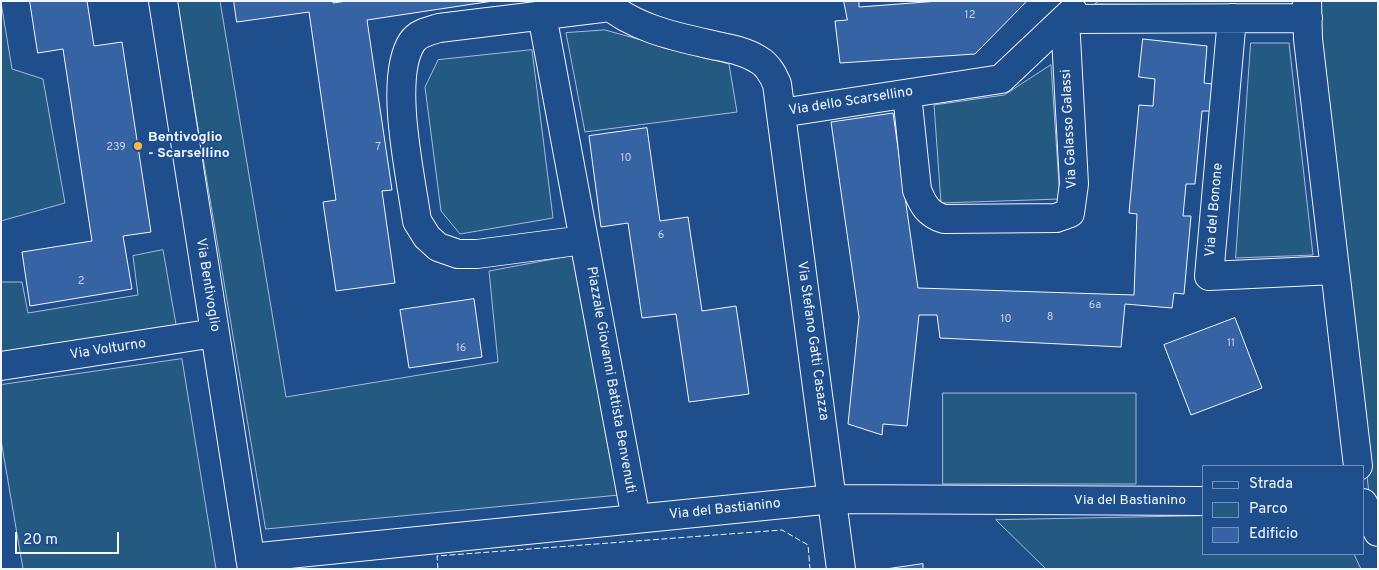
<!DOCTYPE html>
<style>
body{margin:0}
#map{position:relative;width:1379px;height:570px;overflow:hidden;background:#1f4e8c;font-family:Overpass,sans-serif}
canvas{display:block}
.frame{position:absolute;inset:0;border:2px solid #f2f6ff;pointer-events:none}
.legend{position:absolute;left:1202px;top:465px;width:162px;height:90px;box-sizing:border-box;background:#1f4e8c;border:1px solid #7391ba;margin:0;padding:6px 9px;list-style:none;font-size:15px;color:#f2f6ff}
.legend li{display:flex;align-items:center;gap:10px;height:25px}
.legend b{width:25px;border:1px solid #7391ba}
.scale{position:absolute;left:15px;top:532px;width:104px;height:22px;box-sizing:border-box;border:2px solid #f2f6ff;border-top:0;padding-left:6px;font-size:15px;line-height:18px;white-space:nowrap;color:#f2f6ff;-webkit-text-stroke:4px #1f4e8c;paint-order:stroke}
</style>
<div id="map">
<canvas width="1379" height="570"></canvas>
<div class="frame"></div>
<ul class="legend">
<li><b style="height:6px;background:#1f4e8c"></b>Strada</li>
<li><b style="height:14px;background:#245a82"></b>Parco</li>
<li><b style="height:14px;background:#3563a3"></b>Edificio</li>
</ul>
<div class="scale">20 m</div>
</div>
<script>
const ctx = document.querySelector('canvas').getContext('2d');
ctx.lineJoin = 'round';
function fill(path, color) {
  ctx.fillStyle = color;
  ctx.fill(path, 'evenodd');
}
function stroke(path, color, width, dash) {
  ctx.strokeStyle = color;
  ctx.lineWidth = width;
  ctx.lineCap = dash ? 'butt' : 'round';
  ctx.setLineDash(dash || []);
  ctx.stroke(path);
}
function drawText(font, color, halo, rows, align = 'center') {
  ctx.font = font + ' Overpass,sans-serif';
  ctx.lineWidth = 4;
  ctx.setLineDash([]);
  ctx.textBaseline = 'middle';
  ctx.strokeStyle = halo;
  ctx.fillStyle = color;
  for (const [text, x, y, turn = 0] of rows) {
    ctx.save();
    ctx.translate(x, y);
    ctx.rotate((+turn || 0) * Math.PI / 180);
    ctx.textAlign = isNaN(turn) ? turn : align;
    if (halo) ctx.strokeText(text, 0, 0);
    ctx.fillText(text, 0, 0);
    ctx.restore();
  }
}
const green = new Path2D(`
 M 177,1 L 220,1 L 286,397 L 498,362 L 489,271 L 575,255 L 619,495 L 266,529 Z
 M 1099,1 L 1297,1 L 1298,6 L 1095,4 Z
 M 1319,1 L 1378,1 L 1378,517 L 1370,504 L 1319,20 Z
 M 1,2 L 12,69 L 43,79 L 65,203 L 1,221 Z
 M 605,30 L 729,64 L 737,112 L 585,132 L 566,33 Z
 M 1251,43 L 1289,43 L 1313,255 L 1236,258 Z
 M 532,50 L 553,218 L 460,234 L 441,211 L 425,87 L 438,60 Z
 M 1051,65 L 1060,199 L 941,203 L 934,105 L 1004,95 Z
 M 163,250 L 177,330 L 1,354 L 1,282 L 22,282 L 28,313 L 138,295 L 133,256 Z
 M 182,359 L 216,569 L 23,569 L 1,440 L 1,385 Z
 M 943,393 L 1136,393 L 1136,484 L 943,484 Z
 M 1203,516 L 1203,554 L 1354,554 L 1361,569 L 1046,569 L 996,520 Z`);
const building = new Path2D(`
 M 30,1 L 87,1 L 94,46 L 122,42 L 151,232 L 123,236 L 132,289 L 30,306 L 22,252 L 92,241 L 63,49 L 38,53 Z
 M 234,1 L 333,1 L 333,3 L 347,1 L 493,1 L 367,20 L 392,190 L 382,191 L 395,283 L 336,291 L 323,202 L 336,200 L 309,12 L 237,22 Z
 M 844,1 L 859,1 L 859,7 L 939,1 L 1027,1 L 975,54 L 840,63 L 835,21 L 847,20 Z
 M 1143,39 L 1207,46 L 1204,83 L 1213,84 L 1210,111 L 1202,111 L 1195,184 L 1186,184 L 1183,216 L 1191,216 L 1184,294 L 1174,293 L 1172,308 L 1125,304 L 1121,347 L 940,338 L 937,315 L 919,315 L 907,426 L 883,424 L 882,435 L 848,424 L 859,317 L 831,122 L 893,113 L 918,288 L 1134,295 L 1137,214 L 1129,213 L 1139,105 L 1153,106 L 1155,79 L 1139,77 Z
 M 647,128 L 660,221 L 688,217 L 702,311 L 736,306 L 749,394 L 689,402 L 676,314 L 642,318 L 628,223 L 601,227 L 589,136 Z
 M 474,299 L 482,357 L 409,368 L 400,310 Z
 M 1235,318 L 1262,388 L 1191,415 L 1164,345 Z
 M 923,564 L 923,569 L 886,569 Z`);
const minor = new Path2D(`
 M 163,1 L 252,569
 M 603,1 C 632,27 672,36 708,44 C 725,48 744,50 759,60 C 768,65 773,75 777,84 L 841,569
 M 1307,1 L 1308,39 L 1358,466
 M 542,15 L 636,519
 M 1232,18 L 1209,276 L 1335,270
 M 907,94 L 917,190 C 923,205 928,214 944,219 L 1056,218 L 1070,213 L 1074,184 L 1065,19 L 1308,18
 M 781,113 L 1001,79 L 1073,11
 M 584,240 L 477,254 L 458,254 L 438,247 L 427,237 L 417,221 C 411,177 388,79 412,42 C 418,33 429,31 439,28 L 610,7
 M 1,366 L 215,333
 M 1363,503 L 1378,532
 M 250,558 L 833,499 L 1203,501`);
const fence = new Path2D(`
 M 438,569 L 437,556 L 782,530 L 808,545 L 810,569`);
const markers = [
 [138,146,5,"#ffb74d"]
];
const numberNames = [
 ["12",970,16],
 ["239",116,148],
 ["7",378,148],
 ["10",626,159],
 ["6",661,236],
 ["2",81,282],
 ["6a",1095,306],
 ["8",1050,318],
 ["10",1006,320],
 ["11",1231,344],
 ["16",461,349]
];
const streetNames = [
 ["Via dello Scarsellino",851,102,-9],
 ["Via Galasso Galassi",1070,129,-93],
 ["Via del Bonone",1215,210,-85],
 ["Via Bentivoglio",207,285,81],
 ["Via Stefano Gatti Casazza",812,341,82],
 ["Via Volturno",108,350,-9],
 ["Piazzale Giovanni Battista Benvenuti",610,380,80],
 ["Via del Bastianino",1130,501],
 ["Via del Bastianino",725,510,-6]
];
const poiNames = [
 ["Bentivoglio",148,138],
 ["- Scarsellino",148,154]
];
fill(green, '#245a82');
stroke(green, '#a8bbd7', 1);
fill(building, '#3563a3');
stroke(building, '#f2f6ff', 1);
stroke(minor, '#f2f6ff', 30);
stroke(minor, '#1f4e8c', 28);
stroke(fence, '#f2f6ff', 1, [6, 2.5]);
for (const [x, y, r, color] of markers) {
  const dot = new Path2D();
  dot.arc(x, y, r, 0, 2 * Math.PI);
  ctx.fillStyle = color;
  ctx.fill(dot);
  stroke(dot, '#1f4e8c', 2);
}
drawText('11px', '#c3d1e8', null, numberNames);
drawText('14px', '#f2f6ff', '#1f4e8c', streetNames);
drawText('bold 14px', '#f2f6ff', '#1f4e8c', poiNames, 'left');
</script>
